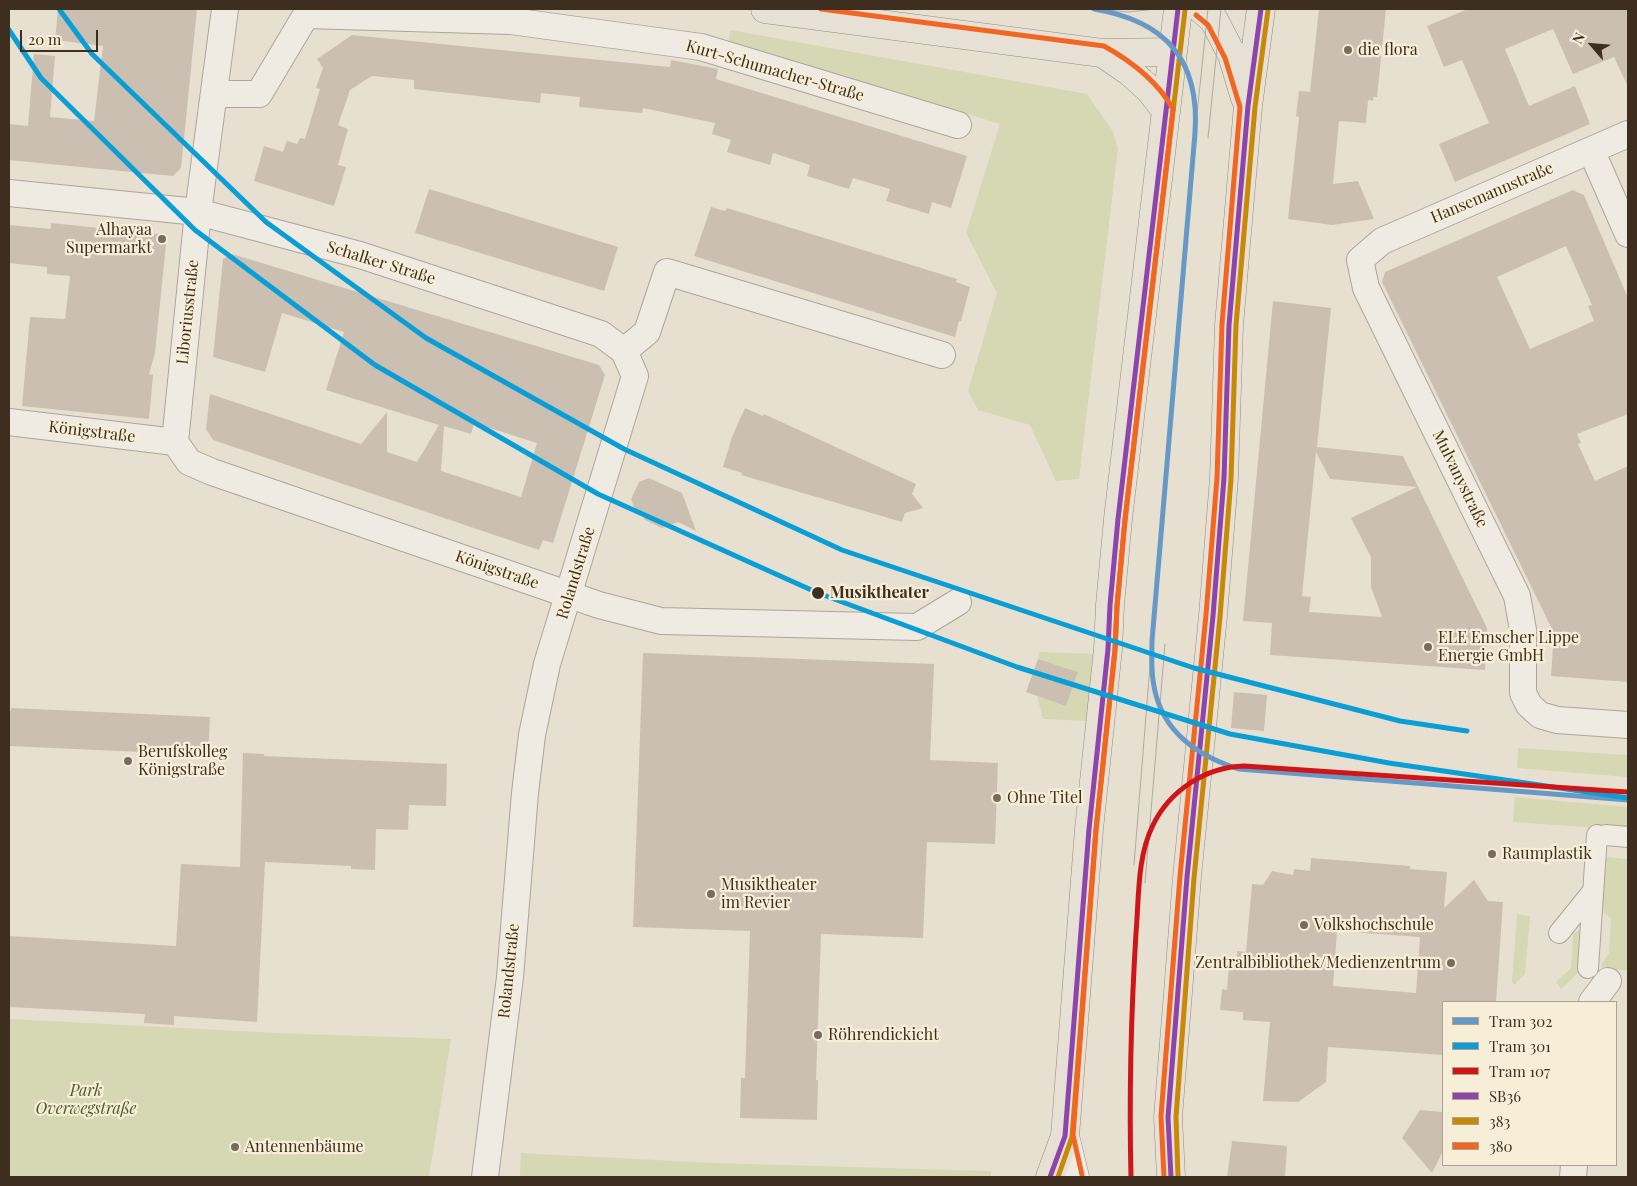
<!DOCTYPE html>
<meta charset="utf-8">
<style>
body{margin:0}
#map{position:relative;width:1637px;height:1186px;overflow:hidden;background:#e7e0d1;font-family:"Playfair Display",serif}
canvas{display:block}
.frame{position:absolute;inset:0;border:10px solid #3d2e20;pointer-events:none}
.legend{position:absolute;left:1442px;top:1001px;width:175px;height:165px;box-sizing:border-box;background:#f7eed8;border:1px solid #ada18e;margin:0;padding:6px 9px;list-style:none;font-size:15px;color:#3d2e20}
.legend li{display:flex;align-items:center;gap:10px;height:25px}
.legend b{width:25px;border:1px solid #ada18e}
.north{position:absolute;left:1567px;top:20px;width:50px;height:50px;-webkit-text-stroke:4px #f7eed8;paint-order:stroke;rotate:297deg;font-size:14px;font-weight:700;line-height:20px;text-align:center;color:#3d2e20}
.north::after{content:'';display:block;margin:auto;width:18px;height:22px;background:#3d2e20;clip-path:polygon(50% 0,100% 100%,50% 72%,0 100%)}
.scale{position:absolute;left:20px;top:30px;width:78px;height:22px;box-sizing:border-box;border:2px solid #3d2e20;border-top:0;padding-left:6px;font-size:15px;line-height:18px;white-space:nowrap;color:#3d2e20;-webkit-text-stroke:4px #f7eed8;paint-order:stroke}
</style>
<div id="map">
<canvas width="1637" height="1186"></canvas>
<div class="frame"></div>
<ul class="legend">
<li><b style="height:6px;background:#6699c6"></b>Tram 302</li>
<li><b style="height:6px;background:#099ed6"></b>Tram 301</li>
<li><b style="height:6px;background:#d01519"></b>Tram 107</li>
<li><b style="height:6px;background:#8e44ad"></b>SB36</li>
<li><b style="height:6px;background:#c88808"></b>383</li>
<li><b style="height:6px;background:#f26522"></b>380</li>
</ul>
<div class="north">N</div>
<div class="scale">20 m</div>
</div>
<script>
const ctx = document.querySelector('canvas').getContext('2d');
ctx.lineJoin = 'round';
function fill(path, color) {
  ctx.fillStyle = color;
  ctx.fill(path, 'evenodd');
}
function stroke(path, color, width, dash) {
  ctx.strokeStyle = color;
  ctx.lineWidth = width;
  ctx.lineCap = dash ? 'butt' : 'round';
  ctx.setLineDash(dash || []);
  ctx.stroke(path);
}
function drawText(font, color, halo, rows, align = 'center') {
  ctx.font = font + ' "Playfair Display",serif';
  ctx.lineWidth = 4.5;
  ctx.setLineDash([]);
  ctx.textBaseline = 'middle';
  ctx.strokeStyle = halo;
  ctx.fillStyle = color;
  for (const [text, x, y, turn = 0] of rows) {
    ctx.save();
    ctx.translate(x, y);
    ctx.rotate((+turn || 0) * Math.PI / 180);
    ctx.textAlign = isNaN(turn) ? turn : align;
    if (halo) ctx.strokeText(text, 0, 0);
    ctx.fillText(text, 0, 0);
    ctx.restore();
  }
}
const green = new Path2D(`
 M 730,30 L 1087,94 L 1112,130 L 1118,148 L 1079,479 L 1056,481 L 1030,425 L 978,410 L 968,391 L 997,293 L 966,233 L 1000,124 L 729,41 Z
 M 1040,652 L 1093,654 L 1087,721 L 1043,719 L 1037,696 L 1066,705 L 1078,672 L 1038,659 Z
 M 1518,748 L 1628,755 L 1628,777 L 1517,768 Z
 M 1515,797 L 1628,807 L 1628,830 L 1513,822 Z
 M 1604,857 L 1628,859 L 1628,970 L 1603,970 L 1601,965 L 1609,953 L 1611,919 L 1599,907 Z
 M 1517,914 L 1530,916 L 1525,974 L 1514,985 L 1512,982 Z
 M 1585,925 L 1581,970 L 1561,989 L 1556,982 L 1571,968 L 1573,934 Z
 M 9,1019 L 278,1033 L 451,1039 L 429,1177 L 9,1177 Z
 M 521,1153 L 714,1163 L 991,1171 L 991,1177 L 520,1177 Z`);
const building = new Path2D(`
 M 58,9 L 197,9 L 181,168 L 173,176 L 9,160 L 9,124 L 28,126 L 34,54 L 55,56 L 50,117 L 94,121 L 103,46 L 55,40 Z
 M 1319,9 L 1386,9 L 1377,97 L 1373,97 L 1373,101 L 1368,100 L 1366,123 L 1339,121 L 1333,184 L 1358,181 L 1374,219 L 1332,225 L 1288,219 L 1299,117 L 1296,116 L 1299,91 L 1310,92 Z
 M 1468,9 L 1628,9 L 1628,87 L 1614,57 L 1573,74 L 1553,29 L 1505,49 L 1529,106 L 1575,86 L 1590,124 L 1455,182 L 1439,144 L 1489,123 L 1462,60 L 1444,67 L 1427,26 Z
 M 352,35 L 670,67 L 671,60 L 718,69 L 716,79 L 967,156 L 951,208 L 932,202 L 929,214 L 886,201 L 890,189 L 853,178 L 849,189 L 807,176 L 810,165 L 773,153 L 770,165 L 727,152 L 731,140 L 712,134 L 715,123 L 643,108 L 642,113 L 579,107 L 580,97 L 541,93 L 540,103 L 414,89 L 414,80 L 372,76 L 350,90 L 338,125 L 348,129 L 338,165 L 346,167 L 334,206 L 254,181 L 264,146 L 283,152 L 287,141 L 297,144 L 300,138 L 305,139 L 320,89 L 316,88 L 323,68 L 317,59 Z
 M 429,189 L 618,247 L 604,291 L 415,233 Z
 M 1573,190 L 1584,195 L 1628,298 L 1628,414 L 1577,434 L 1581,443 L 1578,444 L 1595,481 L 1628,466 L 1628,682 L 1551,676 L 1554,633 L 1382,282 L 1385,272 ZM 1566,246 L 1592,305 L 1588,306 L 1594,321 L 1530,349 L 1497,277 Z
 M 711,207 L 725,211 L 727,208 L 957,279 L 956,282 L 970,287 L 961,321 L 959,321 L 955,337 L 694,256 Z
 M 51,223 L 158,234 L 166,244 L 155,353 L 149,374 L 153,375 L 149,419 L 22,406 L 30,317 L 65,319 L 70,276 L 47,274 L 47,267 L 9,263 L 9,225 L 51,229 Z
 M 232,254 L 599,365 L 605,375 L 553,543 L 543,540 L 539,550 L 213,440 L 206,429 L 210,394 L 361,444 L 387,412 L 387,452 L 417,462 L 439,425 L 326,390 L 344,332 L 282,313 L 265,372 L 213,357 L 223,259 ZM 474,423 L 537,443 L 521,497 L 441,471 L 444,426 L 471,434 Z
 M 1273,301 L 1331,308 L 1317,447 L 1403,456 L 1487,628 L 1485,670 L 1270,655 L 1272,623 L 1243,621 ZM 1316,452 L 1330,479 L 1417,487 L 1351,518 L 1371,557 L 1371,587 L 1382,617 L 1309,612 L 1311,597 L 1302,596 Z
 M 745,408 L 763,416 L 764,414 L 916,484 L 912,494 L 923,508 L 905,513 L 902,522 L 741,475 L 742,473 L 723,467 L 732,437 Z
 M 649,478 L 682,493 L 696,531 L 678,522 L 662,528 L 645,520 L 642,513 L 635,510 L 631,499 L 639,482 Z
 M 643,653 L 934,664 L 930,760 L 998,763 L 995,844 L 927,842 L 923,938 L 821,934 L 816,1080 L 818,1080 L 817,1120 L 740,1118 L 741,1078 L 745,1078 L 750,931 L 633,927 Z
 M 1038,659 L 1078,672 L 1066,706 L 1026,692 Z
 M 1234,692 L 1267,695 L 1264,731 L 1231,728 Z
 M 11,708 L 210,717 L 208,755 L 9,746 L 9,711 L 11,711 Z
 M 243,753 L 264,754 L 264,756 L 447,764 L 446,806 L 409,805 L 408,830 L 376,829 L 375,870 L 351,869 L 351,866 L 265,862 L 257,1022 L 174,1016 L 174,1025 L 144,1023 L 145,1014 L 9,1007 L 9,936 L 176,946 L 181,864 L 240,867 Z
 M 1311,858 L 1410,866 L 1410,869 L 1447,872 L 1444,908 L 1474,880 L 1488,901 L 1503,902 L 1496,1002 L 1443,1002 L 1443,1055 L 1328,1047 L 1326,1082 L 1298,1102 L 1263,1101 L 1270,1022 L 1243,1020 L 1243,1012 L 1220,1010 L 1222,989 L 1227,990 L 1229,964 L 1237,959 L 1237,951 L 1246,952 L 1252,884 L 1263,885 L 1272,871 L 1293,875 L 1294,869 L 1310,871 ZM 1337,931 L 1420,937 L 1416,993 L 1333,986 Z
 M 1420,1110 L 1443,1112 L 1443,1151 L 1432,1173 L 1402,1138 Z
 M 1232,1141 L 1287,1146 L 1285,1177 L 1227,1177 Z`);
const pedestrian = new Path2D(`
 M 1606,835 L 1628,837
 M 1559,933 L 1593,891
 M 1588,968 L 1597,835`);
const minor = new Path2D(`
 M 225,9 L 198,212 L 175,442 L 189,462 L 212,472 L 599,605 L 661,621 L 917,627 L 958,602
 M 215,94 L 259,94 L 306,15 L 511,21 L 701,47 L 958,125
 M 1628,134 L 1382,241 L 1360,260 L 1366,288 L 1517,596 L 1523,630 L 1523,693 L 1529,705 L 1540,715 L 1557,720 L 1628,725
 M 1591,150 L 1628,234
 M 9,193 L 198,212 L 360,255 L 601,334 L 624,351 L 635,376 L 547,664 L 532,735 L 525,793 L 510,977 L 485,1177
 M 624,351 L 647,332 L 667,272 L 942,355
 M 9,422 L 175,442
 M 1592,1002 L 1608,981
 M 1573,1177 L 1574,1165`);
const secondary = new Path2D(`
 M 1065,1136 L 1075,1177`);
const primary = new Path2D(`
 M 765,9 L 1102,53 L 1172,52
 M 1201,9 L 1214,20 L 1232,55 L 1245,98
 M 1102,53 L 1130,72 L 1150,90 L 1166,111
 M 1050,1177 L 1065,1136 L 1089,829 L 1108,649 L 1110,605 L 1118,519 L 1178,9
 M 1171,1177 L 1168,1117 L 1179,980 L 1187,877 L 1213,616 L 1224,478 L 1229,325 L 1248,106 L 1261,9`);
const tram = new Path2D(`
 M 1107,10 L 1128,12 L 1156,9
 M 1195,133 L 1208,9
 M 1208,138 L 1221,9
 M 1134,865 L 1152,641
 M 1145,883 L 1165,644`);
const bus1 = new Path2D(`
 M 1050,1177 L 1065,1136 L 1089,829 L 1108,649 L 1110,605 L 1118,519 L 1178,9
 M 1171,1177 L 1168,1117 L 1187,877 L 1213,616 L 1224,478 L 1229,325 L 1248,106 L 1261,9`);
const bus2 = new Path2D(`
 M 1058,1177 L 1072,1137 L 1096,830 L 1115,650 L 1117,606 L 1125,520 L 1185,10
 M 1178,1177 L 1176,1117 L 1194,878 L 1220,617 L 1231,479 L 1236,325 L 1255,107 L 1268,10`);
const bus3 = new Path2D(`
 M 821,9 L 1104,46 C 1131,61 1158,82 1173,109 L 1125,520 L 1117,606 L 1115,650 L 1096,830 L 1073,1135 L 1082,1175
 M 1164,1177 L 1161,1116 L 1180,876 L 1206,615 L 1217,478 L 1222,324 L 1240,107 L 1225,58 L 1208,25 L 1196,15`);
const tram1 = new Path2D(`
 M 1094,9 C 1166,21 1200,60 1195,133 L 1152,641 C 1152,654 1151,667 1153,680 C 1159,729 1194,755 1239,769 L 1628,800`);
const tram2 = new Path2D(`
 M 59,9 L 92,54 L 266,222 L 426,338 L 624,449 L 842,550 L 1194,668 L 1400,721 L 1467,731
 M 9,30 L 41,78 L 195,230 L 375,365 L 598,494 L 818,593 L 1017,667 L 1230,734 L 1389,763 L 1628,798`);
const tram3 = new Path2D(`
 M 1131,1177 C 1129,1095 1131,1014 1136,933 C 1139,898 1137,857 1153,825 C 1170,790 1206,767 1244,766 L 1627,792`);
const markers = [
 [1348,50,5,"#786c5e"],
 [162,239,5,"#786c5e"],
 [818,593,7,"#3d2e20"],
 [1428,647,5,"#786c5e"],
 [128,761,5,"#786c5e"],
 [997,798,5,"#786c5e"],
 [1492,854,5,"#786c5e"],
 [711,894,5,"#786c5e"],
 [1304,925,5,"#786c5e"],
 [1451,963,5,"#786c5e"],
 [818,1035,5,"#786c5e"],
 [235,1147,5,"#786c5e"]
];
const poiNames = [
 ["die flora",1358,50],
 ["Alhayaa",152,230,"right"],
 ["Supermarkt",152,248,"right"],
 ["ELE Emscher Lippe",1438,638],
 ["Energie GmbH",1438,656],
 ["Berufskolleg",138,752],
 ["Königstraße",138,770],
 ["Ohne Titel",1007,798],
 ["Raumplastik",1502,854],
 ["Musiktheater",721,885],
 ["im Revier",721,903],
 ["Volkshochschule",1314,925],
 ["Zentralbibliothek/Medienzentrum",1441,963,"right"],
 ["Röhrendickicht",828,1035],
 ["Antennenbäume",245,1147]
];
const streetNames = [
 ["Kurt-Schumacher-Straße",775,71,16],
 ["Hansemannstraße",1492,193,-23],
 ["Schalker Straße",381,263,17],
 ["Liboriusstraße",188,312,-84],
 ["Königstraße",92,432,7],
 ["Mulvanystraße",1460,479,64],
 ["Königstraße",497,570,19],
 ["Rolandstraße",576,573,-73],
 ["Rolandstraße",509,971,-84]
];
const stopNames = [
 ["Musiktheater",830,593]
];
const parkNames = [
 ["Park",86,1091],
 ["Overwegstraße",86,1109]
];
fill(green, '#d6d7b3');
fill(building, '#cbbfb2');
stroke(pedestrian, '#ada599', 22);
stroke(minor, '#ada599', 28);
stroke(secondary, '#9c958a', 29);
stroke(primary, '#928b80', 29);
stroke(pedestrian, '#efebe3', 20);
stroke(minor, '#efebe3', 26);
stroke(secondary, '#efebe3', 28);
stroke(primary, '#e6e1d4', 28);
stroke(tram, '#afaaa2', 1);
stroke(bus1, '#8e44ad', 5);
stroke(bus2, '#c88808', 5);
stroke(bus3, '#f26522', 5);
stroke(tram1, '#6699c6', 5);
stroke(tram2, '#099ed6', 5);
stroke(tram3, '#d01519', 5);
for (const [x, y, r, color] of markers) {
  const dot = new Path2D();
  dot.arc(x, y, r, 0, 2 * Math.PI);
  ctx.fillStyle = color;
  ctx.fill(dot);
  stroke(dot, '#f7eed8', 2);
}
drawText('16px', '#3d2e20', '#f7eed8', poiNames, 'left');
drawText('16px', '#3d2e20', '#f7eed8', streetNames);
drawText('bold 16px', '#3d2e20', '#f7eed8', stopNames, 'left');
drawText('italic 16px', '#4d5a26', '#f7eed8', parkNames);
</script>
